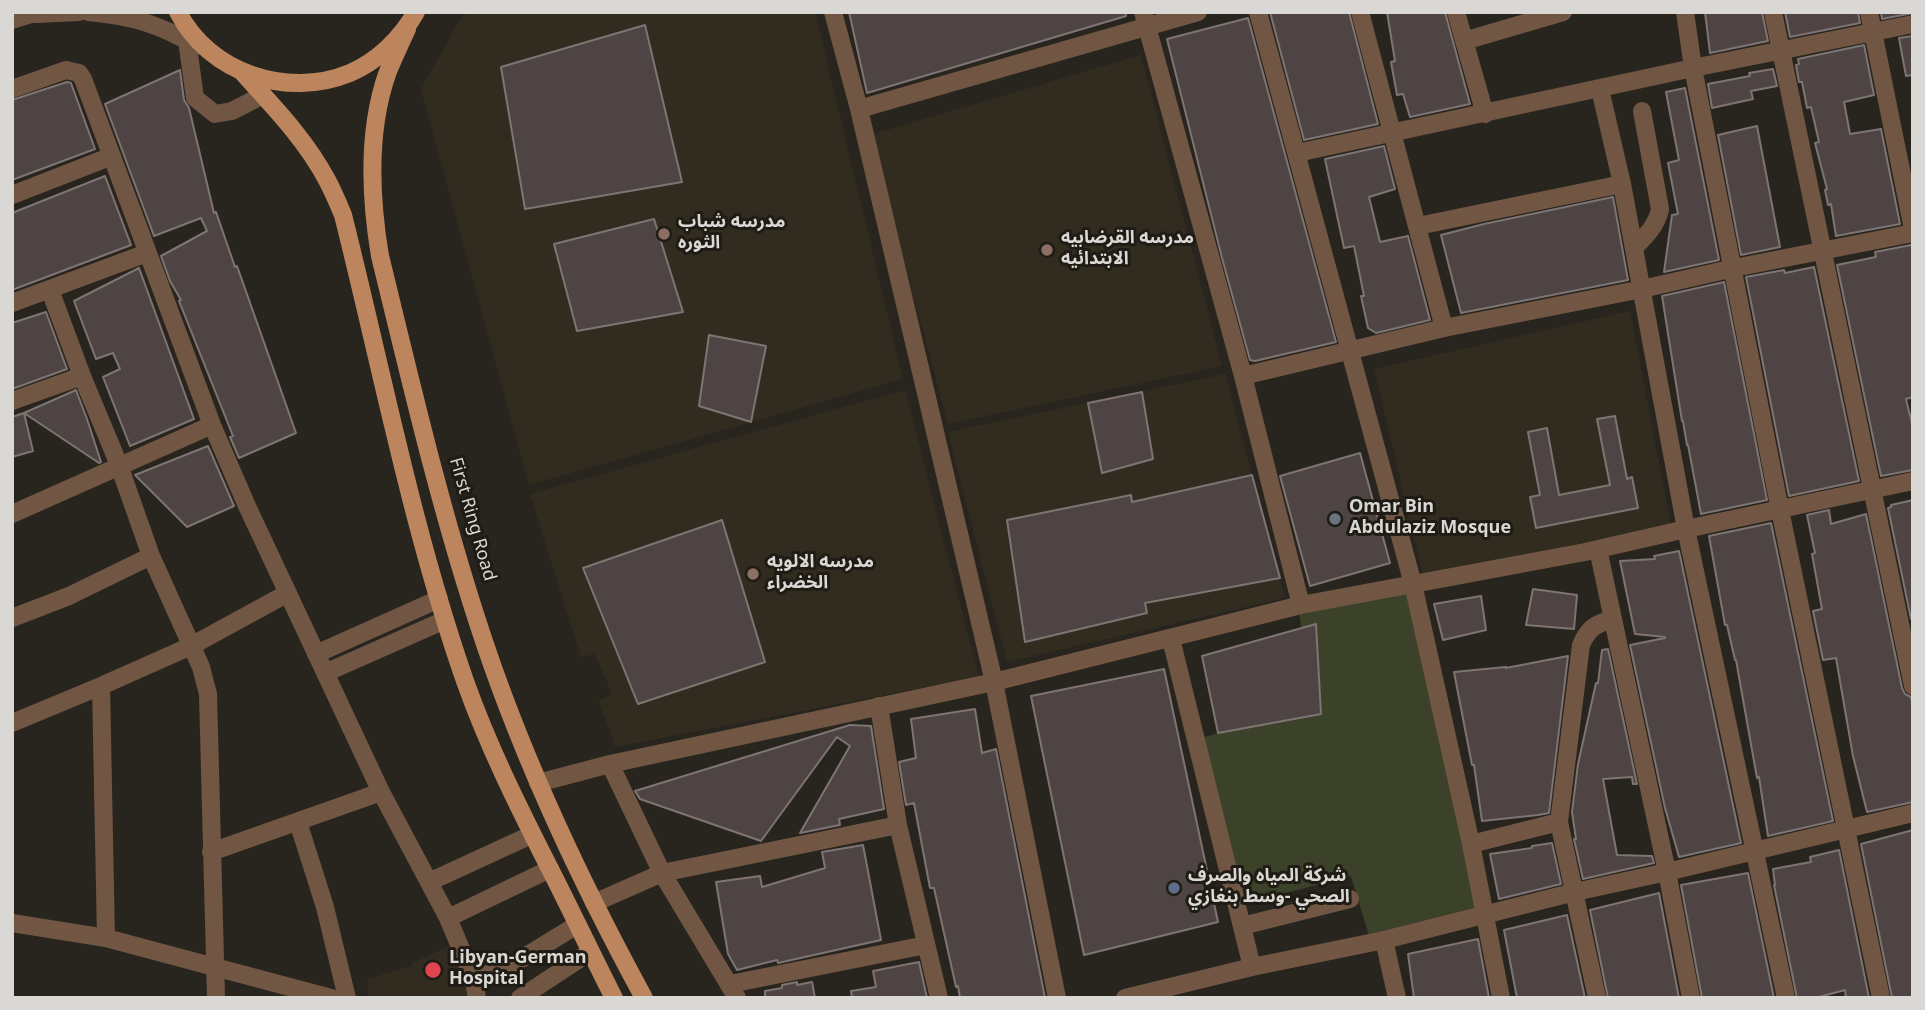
<!DOCTYPE html>
<meta charset="utf-8">
<style>
body{margin:0}
#map{position:relative;width:1925px;height:1010px;overflow:hidden;background:#28251e;font-family:Georgia,serif}
canvas{display:block}
.frame{position:absolute;inset:0;border:14px solid #dad8d4;pointer-events:none}
</style>
<div id="map">
<canvas width="1925" height="1010"></canvas>
<div class="frame"></div>
</div>
<script>
const ctx = document.querySelector('canvas').getContext('2d');
ctx.lineJoin = 'round';
function fill(path, color) {
  ctx.fillStyle = color;
  ctx.fill(path, 'evenodd');
}
function stroke(path, color, width, dash) {
  ctx.strokeStyle = color;
  ctx.lineWidth = width;
  ctx.lineCap = dash ? 'butt' : 'round';
  ctx.setLineDash(dash || []);
  ctx.stroke(path);
}
function drawText(font, color, halo, rows, align = 'center') {
  ctx.font = font + ' Georgia,"Noto Sans Arabic",serif';
  ctx.lineWidth = 6;
  ctx.setLineDash([]);
  ctx.textBaseline = 'middle';
  ctx.strokeStyle = halo;
  ctx.fillStyle = color;
  for (const [text, x, y, turn = 0] of rows) {
    ctx.save();
    ctx.translate(x, y);
    ctx.rotate((+turn || 0) * Math.PI / 180);
    ctx.textAlign = isNaN(turn) ? turn : align;
    if (halo) ctx.strokeText(text, 0, 0);
    ctx.fillText(text, 0, 0);
    ctx.restore();
  }
}
const built = new Path2D(`
 M 476,12 L 815,12 L 903,379 L 529,485 L 421,89 L 462,16 Z
 M 1141,55 L 1222,366 L 948,424 L 870,135 Z
 M 1630,311 L 1671,525 L 1423,576 L 1374,369 Z
 M 1225,374 L 1285,598 L 1007,662 L 948,432 Z
 M 905,390 L 979,677 L 615,747 L 599,701 L 612,694 L 595,654 L 581,657 L 530,494 Z
 M 454,944 L 471,998 L 369,998 L 367,979 L 412,966 L 412,963 Z`);
const green = new Path2D(`
 M 1413,584 L 1483,915 L 1371,942 L 1351,876 L 1240,905 L 1198,739 L 1310,705 L 1299,609 Z`);
const building = new Path2D(`
 M 849,12 L 1125,12 L 1126,16 L 867,93 Z
 M 1270,12 L 1349,12 L 1378,124 L 1304,140 Z
 M 1387,12 L 1445,12 L 1470,104 L 1410,117 L 1403,94 L 1397,95 L 1391,62 L 1395,61 Z
 M 1705,12 L 1762,12 L 1768,41 L 1710,53 Z
 M 1785,12 L 1858,12 L 1860,23 L 1790,37 Z
 M 1881,12 L 1913,12 L 1913,13 L 1882,19 Z
 M 1248,18 L 1336,342 L 1255,361 L 1250,360 L 1222,258 L 1167,39 Z
 M 645,25 L 682,182 L 525,209 L 501,67 Z
 M 1913,36 L 1913,75 L 1906,76 L 1899,38 Z
 M 1864,45 L 1874,95 L 1844,102 L 1850,134 L 1881,129 L 1900,224 L 1836,236 L 1831,204 L 1828,205 L 1825,190 L 1827,189 L 1815,143 L 1819,142 L 1811,107 L 1807,108 L 1802,82 L 1799,82 L 1796,65 L 1799,64 L 1798,59 Z
 M 1773,69 L 1777,86 L 1751,91 L 1753,99 L 1712,108 L 1708,84 L 1750,76 L 1749,73 Z
 M 180,70 L 184,100 L 189,108 L 214,213 L 216,212 L 235,267 L 237,266 L 296,433 L 239,458 L 230,437 L 233,436 L 179,301 L 181,300 L 170,281 L 161,256 L 207,231 L 201,218 L 154,236 L 105,104 Z
 M 67,82 L 71,83 L 95,149 L 12,180 L 12,100 Z
 M 1685,88 L 1719,260 L 1664,272 L 1672,215 L 1678,214 L 1668,163 L 1679,160 L 1666,92 Z
 M 1757,126 L 1780,247 L 1741,255 L 1718,135 Z
 M 1384,146 L 1395,189 L 1369,197 L 1380,242 L 1408,236 L 1430,320 L 1376,333 L 1368,328 L 1361,296 L 1364,296 L 1354,246 L 1344,248 L 1325,159 Z
 M 105,176 L 131,245 L 12,290 L 12,213 Z
 M 1613,197 L 1628,280 L 1461,313 L 1441,235 L 1484,224 Z
 M 654,219 L 683,312 L 577,331 L 554,244 Z
 M 1911,245 L 1913,248 L 1913,397 L 1906,399 L 1913,428 L 1913,470 L 1881,476 L 1837,265 L 1876,257 L 1875,252 Z
 M 1814,267 L 1859,481 L 1789,496 L 1746,277 L 1784,270 L 1785,273 Z
 M 139,268 L 194,419 L 130,446 L 103,377 L 120,369 L 113,353 L 96,359 L 74,301 Z
 M 1724,282 L 1767,500 L 1701,514 L 1688,445 L 1687,445 L 1683,421 L 1682,421 L 1662,296 Z
 M 46,312 L 67,369 L 12,389 L 12,323 Z
 M 709,335 L 766,346 L 751,422 L 699,406 Z
 M 76,390 L 87,419 L 101,462 L 99,463 L 24,413 Z
 M 1142,392 L 1153,459 L 1102,473 L 1088,403 Z
 M 24,413 L 33,451 L 12,457 L 12,417 Z
 M 1615,416 L 1627,479 L 1632,477 L 1638,508 L 1536,528 L 1530,497 L 1540,495 L 1528,432 L 1547,428 L 1559,495 L 1610,485 L 1597,419 Z
 M 208,446 L 234,506 L 187,527 L 135,475 Z
 M 1360,453 L 1390,563 L 1310,586 L 1280,476 Z
 M 1252,475 L 1280,578 L 1145,603 L 1147,613 L 1025,642 L 1007,520 L 1131,495 L 1132,502 Z
 M 1913,500 L 1913,619 L 1911,619 L 1888,508 L 1891,507 L 1891,505 Z
 M 1829,510 L 1831,524 L 1866,514 L 1902,688 L 1905,694 L 1911,697 L 1913,708 L 1913,802 L 1867,812 L 1853,756 L 1836,658 L 1823,660 L 1813,611 L 1822,609 L 1812,554 L 1815,553 L 1807,515 Z
 M 722,520 L 765,662 L 638,704 L 583,568 Z
 M 1771,523 L 1833,821 L 1768,836 L 1759,777 L 1757,778 L 1736,660 L 1735,660 L 1727,625 L 1725,625 L 1709,536 Z
 M 1679,551 L 1741,843 L 1679,857 L 1665,808 L 1630,645 L 1665,638 L 1665,637 L 1635,634 L 1620,561 L 1655,559 L 1654,556 Z
 M 1533,589 L 1577,595 L 1574,629 L 1526,625 Z
 M 1481,596 L 1486,630 L 1443,640 L 1434,604 Z
 M 1316,624 L 1321,714 L 1218,733 L 1202,656 Z
 M 1608,649 L 1637,784 L 1633,784 L 1632,777 L 1603,779 L 1617,855 L 1652,856 L 1654,863 L 1583,879 L 1574,839 L 1576,839 L 1572,812 L 1578,764 L 1596,683 L 1598,683 L 1602,650 Z
 M 1568,656 L 1549,813 L 1538,815 L 1482,821 L 1474,765 L 1472,765 L 1454,672 L 1506,667 L 1506,668 Z
 M 1164,669 L 1218,922 L 1084,955 L 1031,696 Z
 M 975,709 L 982,753 L 996,749 L 1045,998 L 960,998 L 958,986 L 956,987 L 934,888 L 930,888 L 914,803 L 906,805 L 899,762 L 916,758 L 911,719 Z
 M 850,725 L 871,726 L 884,809 L 839,819 L 840,825 L 800,833 L 850,746 L 837,737 L 761,841 L 640,799 L 635,791 Z
 M 1913,830 L 1913,998 L 1892,998 L 1861,844 Z
 M 1552,843 L 1561,884 L 1499,899 L 1490,854 L 1532,848 L 1532,846 Z
 M 863,845 L 881,940 L 778,963 L 777,960 L 737,970 L 728,954 L 716,882 L 760,876 L 762,887 L 825,868 L 822,852 Z
 M 1839,850 L 1869,998 L 1846,998 L 1845,990 L 1815,998 L 1797,998 L 1774,885 L 1775,885 L 1773,869 L 1811,862 L 1810,857 Z
 M 1748,873 L 1774,998 L 1702,998 L 1681,885 Z
 M 1659,893 L 1679,998 L 1608,998 L 1590,910 Z
 M 1567,915 L 1585,998 L 1517,998 L 1504,930 Z
 M 1478,939 L 1489,998 L 1414,998 L 1408,954 Z
 M 919,962 L 927,998 L 852,998 L 851,991 L 876,987 L 873,971 Z
 M 797,982 L 797,985 L 812,982 L 815,998 L 765,998 L 765,991 L 782,988 L 782,985 Z`);
const minor = new Path2D(`
 M 88,12 C 133,16 158,24 197,46
 M 833,12 L 859,109 L 994,682 L 1057,998
 M 1143,12 L 1243,376
 M 1258,12 L 1413,584 L 1471,844 L 1501,998
 M 1360,12 L 1444,328
 M 1456,12 L 1485,114
 M 1685,12 L 1693,68 L 1780,510 L 1881,998
 M 1773,12 L 1913,686
 M 1869,12 L 1913,229
 M 35,14 L 79,12
 M 12,20 L 38,12
 M 187,40 L 195,98 L 215,114 L 232,111 L 263,95
 M 1464,41 L 1563,12
 M 12,89 L 66,70 L 79,73 L 83,79 L 212,425 L 247,506 L 381,792 L 448,918 L 474,980 L 477,998
 M 1600,89 L 1622,184 L 1686,529 L 1786,998
 M 859,109 L 1198,12
 M 1297,153 L 1693,68 L 1913,24
 M 12,195 L 112,156
 M 1418,226 L 1622,184
 M 1634,248 C 1646,236 1657,225 1660,209 L 1642,111
 M 50,290 L 82,376 L 119,465 L 151,556 L 201,667 L 208,694 L 216,998
 M 12,303 L 147,253
 M 12,401 L 82,376
 M 12,514 L 212,425
 M 1598,549 L 1667,872 L 1691,998
 M 1301,605 L 1243,376 L 1444,328 L 1642,289 L 1734,268 L 1913,233
 M 12,618 L 69,596 L 151,556
 M 1171,639 L 1252,967
 M 316,654 L 439,599
 M 325,673 L 445,620
 M 101,686 L 106,938
 M 879,706 L 898,825 L 939,998
 M 12,723 L 101,686 L 191,646 L 288,593
 M 610,764 L 662,873 L 737,998
 M 538,783 L 610,764 L 994,682 L 1301,605 L 1585,552 L 1686,529 L 1913,481
 M 298,822 L 325,907 L 347,998
 M 1471,844 L 1559,822
 M 211,852 L 381,792
 M 429,882 L 531,835
 M 594,903 L 662,873 L 898,825
 M 448,918 L 550,869
 M 12,923 L 106,938 L 331,998
 M 1242,926 L 1350,899
 M 1384,940 L 1397,998
 M 474,980 L 518,961 L 577,925
 M 730,984 L 926,945
 M 520,998 L 590,952
 M 1125,998 L 1252,967 L 1384,940 L 1575,892 L 1667,872 L 1913,813
 M 1597,998 L 1559,822 L 1581,645 C 1588,629 1595,623 1613,620`);
const major = new Path2D(`
 M 178,12 C 209,73 287,99 350,73 C 378,61 401,38 416,12
 M 407,29 C 400,44 393,59 387,74 C 367,132 370,196 380,256 C 410,378 438,500 477,620 C 519,751 578,877 644,998
 M 243,73 C 273,106 306,140 327,180 C 333,191 338,203 343,215 C 382,370 412,529 465,681 C 488,746 519,808 550,869 C 572,912 592,955 614,998`);
const markers = [
 [664,234,7,"#8d6e63"],
 [1047,250,7,"#8d6e63"],
 [1335,519,7,"#6b7280"],
 [753,574,7,"#8d6e63"],
 [1174,888,7,"#5c6f8a"],
 [433,970,9,"#e0444e"]
];
const poiNames = [
 ["مدرسه شباب",678,224],
 ["الثوره",678,245],
 ["مدرسه القرضابيه",1061,240],
 ["الابتدائيه",1061,261],
 ["Omar Bin",1349,509],
 ["Abdulaziz Mosque",1349,530],
 ["مدرسه الالويه",767,564],
 ["الخضراء",767,585],
 ["شركة المياه والصرف",1188,878],
 ["الصحي -وسط بنغازي",1188,899],
 ["Libyan-German",449,960],
 ["Hospital",449,981]
];
const streetNames = [
 ["First Ring Road",470,520,74]
];
fill(built, '#322c20');
fill(green, '#3c4229');
fill(building, '#4d4443');
stroke(building, '#7e7473', 2);
stroke(minor, '#715643', 18);
stroke(major, '#bc855d', 18);
for (const [x, y, r, color] of markers) {
  const dot = new Path2D();
  dot.arc(x, y, r, 0, 2 * Math.PI);
  ctx.fillStyle = color;
  ctx.fill(dot);
  stroke(dot, '#1f1b15', 2.5);
}
drawText('bold 18px', '#dad8d4', '#1f1b15', poiNames, 'left');
drawText('18px', '#dad8d4', '#1f1b15', streetNames);
</script>
